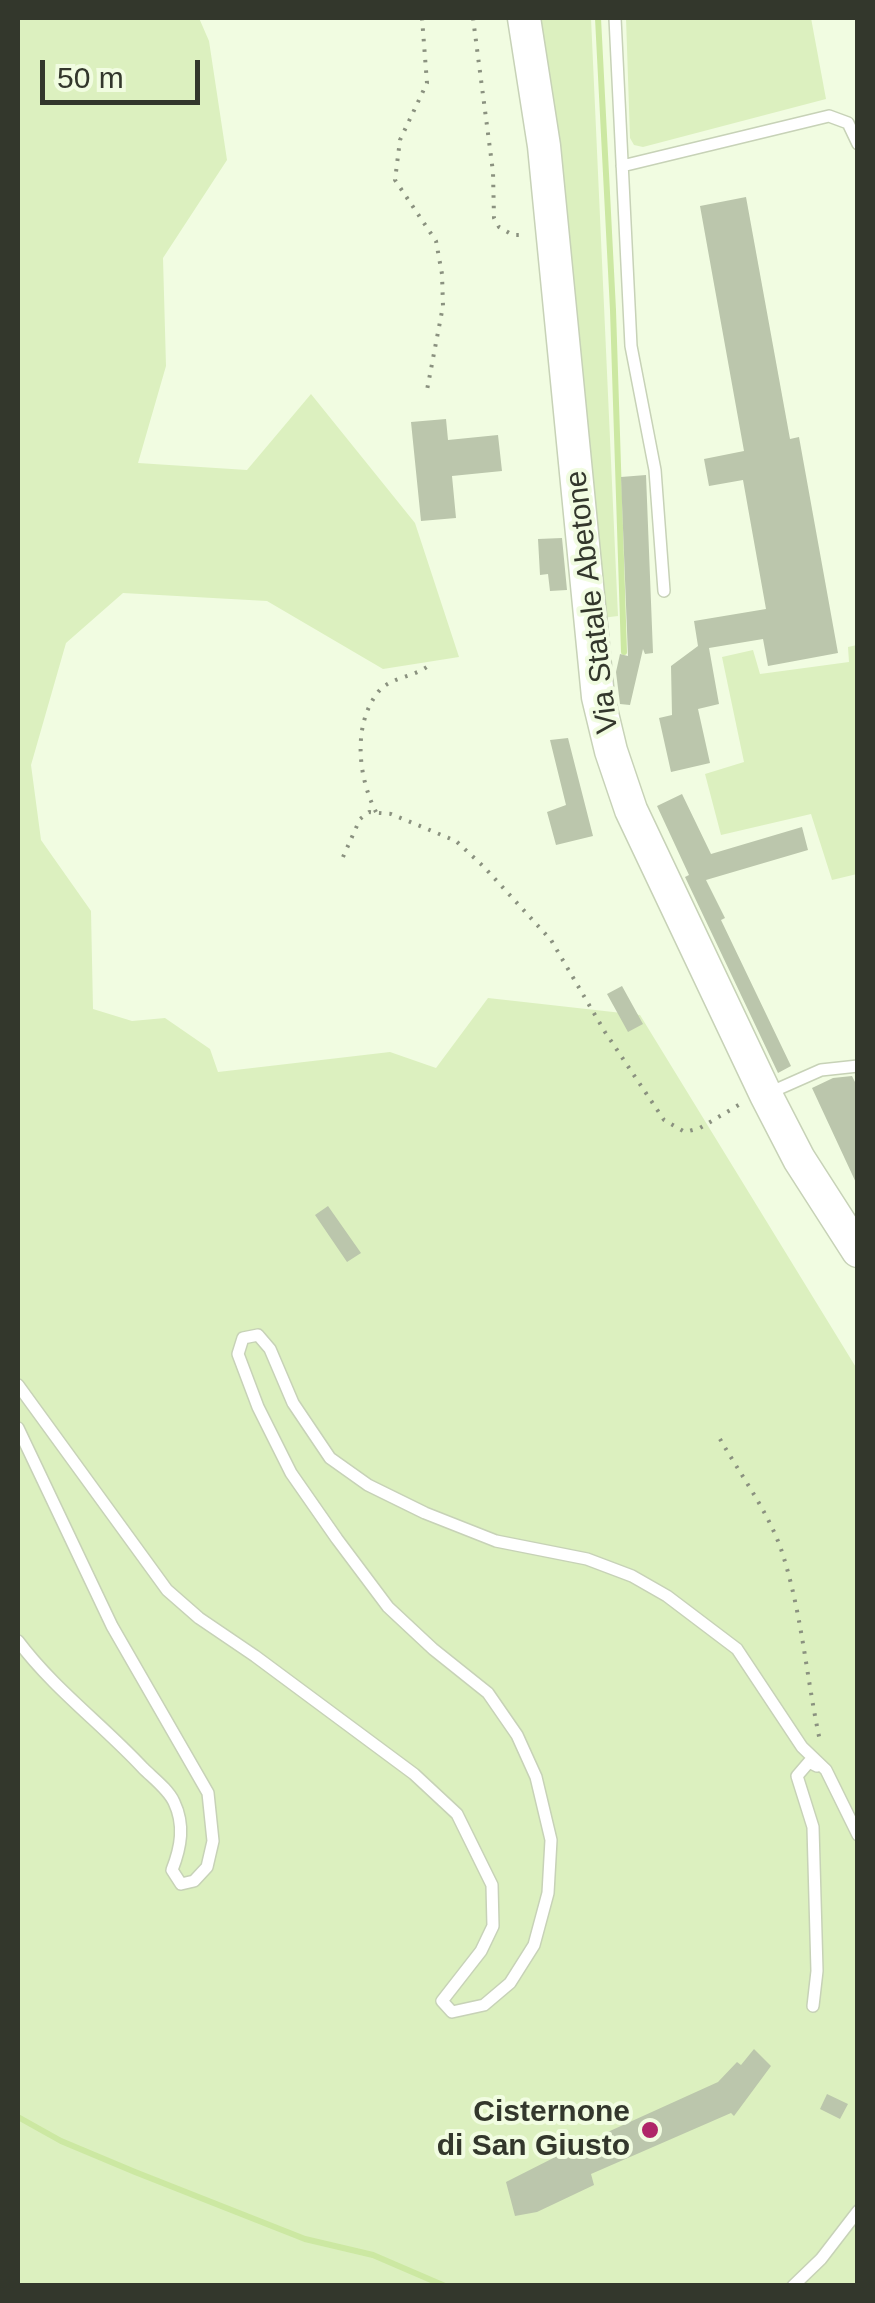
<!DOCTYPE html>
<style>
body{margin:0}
#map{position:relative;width:875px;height:2303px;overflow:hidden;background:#f1fce1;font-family:Arial,sans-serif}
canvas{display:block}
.frame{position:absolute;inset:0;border:20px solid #33372c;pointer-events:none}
.scale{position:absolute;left:40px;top:60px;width:160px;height:45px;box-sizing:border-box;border:5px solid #33372c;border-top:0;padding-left:12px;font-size:30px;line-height:35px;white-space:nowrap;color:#33372c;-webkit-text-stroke:8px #f1fce1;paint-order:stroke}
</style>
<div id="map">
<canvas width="875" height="2303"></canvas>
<div class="frame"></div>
<div class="scale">50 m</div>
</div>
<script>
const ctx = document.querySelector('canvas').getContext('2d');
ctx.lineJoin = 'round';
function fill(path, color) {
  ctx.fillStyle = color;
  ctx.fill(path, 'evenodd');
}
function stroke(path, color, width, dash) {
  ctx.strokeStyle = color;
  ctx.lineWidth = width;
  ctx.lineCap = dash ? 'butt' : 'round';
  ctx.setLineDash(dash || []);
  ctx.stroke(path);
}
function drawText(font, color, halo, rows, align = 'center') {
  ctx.font = font + ' Arial,sans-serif';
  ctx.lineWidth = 8;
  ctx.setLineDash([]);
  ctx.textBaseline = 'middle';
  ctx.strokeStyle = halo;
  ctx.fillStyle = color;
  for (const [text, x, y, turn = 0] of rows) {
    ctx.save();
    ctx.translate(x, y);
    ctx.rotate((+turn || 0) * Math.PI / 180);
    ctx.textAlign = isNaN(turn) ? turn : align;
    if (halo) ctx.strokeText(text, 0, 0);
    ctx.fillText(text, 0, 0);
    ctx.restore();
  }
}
const green = new Path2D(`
 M 18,18 L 199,18 L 209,41 L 227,160 L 163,258 L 166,366 L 138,463 L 247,470 L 311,394 L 415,523 L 459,657 L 383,669 L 267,601 L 123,593 L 66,643 L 31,765 L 41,840 L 91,911 L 93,1009 L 132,1021 L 165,1018 L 210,1049 L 218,1072 L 390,1052 L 436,1068 L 488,998 L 640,1015 L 857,1369 L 857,2285 L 18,2285 Z
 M 535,18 L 591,18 L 618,616 L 602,618 L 592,466 Z
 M 626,18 L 811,18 L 826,99 L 643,147 L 634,145 L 630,138 Z
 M 857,645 L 857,874 L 832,880 L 811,814 L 721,835 L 705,774 L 744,762 L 722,657 L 753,650 L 760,674 L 849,662 L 848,647 Z`);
const stream = new Path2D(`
 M 598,18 L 613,310 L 624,652
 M 18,2117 L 61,2141 L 135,2172 L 305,2239 L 373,2255 L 445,2286`);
const building = new Path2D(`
 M 746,197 L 790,439 L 799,437 L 838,653 L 768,666 L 763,639 L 709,648 L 719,704 L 698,709 L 710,763 L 671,772 L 659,718 L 672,715 L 671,666 L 698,646 L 694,621 L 766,609 L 743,480 L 709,486 L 704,459 L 744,451 L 700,206 Z
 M 446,419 L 448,440 L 498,435 L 502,471 L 452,476 L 456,518 L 421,521 L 411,422 Z
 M 646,475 L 653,653 L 645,654 L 643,649 L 630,705 L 620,704 L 616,672 L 620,654 L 628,656 L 621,477 Z
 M 562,538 L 567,590 L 550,591 L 548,574 L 540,575 L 538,539 Z
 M 568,738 L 593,836 L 556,845 L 547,812 L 566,805 L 550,740 Z
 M 682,794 L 711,854 L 802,827 L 808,850 L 706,880 L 725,918 L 721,920 L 791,1066 L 778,1073 L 685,877 L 689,875 L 657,806 Z
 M 622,986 L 643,1024 L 628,1032 L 607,994 Z
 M 852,1076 L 858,1088 L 858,1187 L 812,1088 L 833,1078 Z
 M 328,1206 L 361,1253 L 347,1262 L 315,1215 Z
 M 754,2049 L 771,2066 L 734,2116 L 731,2113 L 591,2174 L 594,2185 L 537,2212 L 515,2216 L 506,2182 L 579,2145 L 718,2082 L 737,2062 L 741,2065 Z
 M 827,2094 L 848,2104 L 840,2119 L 820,2109 Z`);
const path = new Path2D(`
 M 422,18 L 427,83 L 400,140 L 395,180 L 436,241 L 442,274 L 443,306 L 427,390
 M 473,18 L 493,172 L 494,218 L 499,227 L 513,235 L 524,235
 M 376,812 C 358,777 352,724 379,691 C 391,677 414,677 428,666
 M 343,857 L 360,819 L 369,812 L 391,814 L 456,841 L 484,867 L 551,940 L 605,1032 L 664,1120 L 685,1132 L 700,1128 L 742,1103
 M 720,1439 C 740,1474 767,1510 781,1549 C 802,1612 806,1676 820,1741`);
const lane = new Path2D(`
 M 615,18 L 631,346 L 655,470 L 664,591
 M 622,166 L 829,116 L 848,123 L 858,144
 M 769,1093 L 821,1070 L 858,1066
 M 18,1385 L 167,1590 L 199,1618 L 255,1656 L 414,1774 L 457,1814 L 492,1885 L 493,1926 L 481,1951 L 442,2001 L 452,2012 L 484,2005 L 510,1983 L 534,1945 L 548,1893 L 551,1840 L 536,1777 L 517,1735 L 488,1693 L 433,1649 L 388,1607 L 337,1539 L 291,1473 L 258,1407 L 238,1354 L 243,1338 L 258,1335 L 270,1349 L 293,1403 L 330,1458 L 368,1485 L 425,1513 L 496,1541 L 587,1559 L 632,1576 L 667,1596 L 737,1649 L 802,1747 L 826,1770 L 858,1835
 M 18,1428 L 112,1626 L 208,1793 L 213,1841 L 207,1867 L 194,1881 L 181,1884 L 172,1870 C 181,1847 185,1825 174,1802 C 168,1789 153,1778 143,1768 C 102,1724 54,1689 18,1641
 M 813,2006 L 817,1971 L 813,1827 L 797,1776 L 809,1762 L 817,1766
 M 793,2286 L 821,2259 L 858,2211`);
const secondary = new Path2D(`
 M 524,18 L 544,146 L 598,697 L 611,751 L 631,810 L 766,1095 L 799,1159 L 858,1251`);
const markers = [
 [650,2130,10,"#af2668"]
];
const streetNames = [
 ["Via Statale Abetone",593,602,-97]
];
const poiNames = [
 ["Cisternone",630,2113],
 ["di San Giusto",630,2147]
];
fill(green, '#dcf0bf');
stroke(stream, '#cce8a2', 6);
fill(building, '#bbc6ac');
stroke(lane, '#c7d2b7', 14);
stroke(secondary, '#c7d2b7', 35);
stroke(path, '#8a917f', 4, [2.5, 8]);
stroke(lane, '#fff', 11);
stroke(secondary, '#fff', 32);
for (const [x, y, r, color] of markers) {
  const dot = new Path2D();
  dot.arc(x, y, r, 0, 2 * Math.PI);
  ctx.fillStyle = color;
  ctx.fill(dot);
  stroke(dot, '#f1fce1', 4);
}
drawText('30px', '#33372c', '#f1fce1', streetNames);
drawText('bold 30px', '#33372c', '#f1fce1', poiNames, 'right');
</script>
